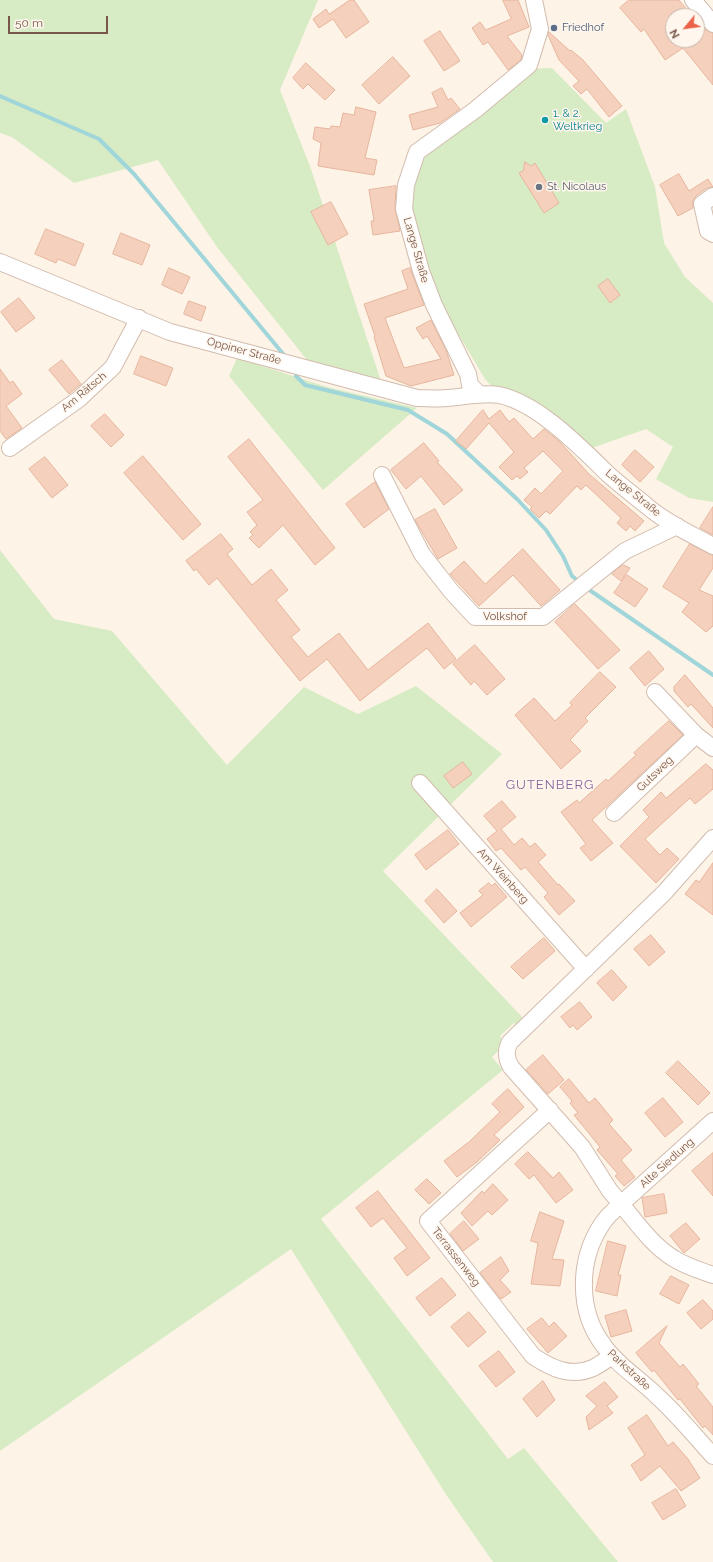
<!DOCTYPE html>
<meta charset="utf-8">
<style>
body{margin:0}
#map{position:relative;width:713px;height:1562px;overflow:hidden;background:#fdf3e7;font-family:Raleway,sans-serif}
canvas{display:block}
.north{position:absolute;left:665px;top:8px;width:40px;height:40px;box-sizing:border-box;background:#fff7ee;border:1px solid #c9b7ac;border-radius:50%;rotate:241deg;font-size:11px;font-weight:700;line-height:16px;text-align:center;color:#78574a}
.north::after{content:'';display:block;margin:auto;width:14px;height:18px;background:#eb6248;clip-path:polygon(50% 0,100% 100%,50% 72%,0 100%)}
.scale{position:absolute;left:8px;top:16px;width:100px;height:18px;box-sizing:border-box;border:2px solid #78574a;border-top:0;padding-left:5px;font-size:12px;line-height:14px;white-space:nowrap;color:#78574a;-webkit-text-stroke:3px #fff7ee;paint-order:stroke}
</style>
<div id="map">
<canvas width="713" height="1562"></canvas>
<div class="north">N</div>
<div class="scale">50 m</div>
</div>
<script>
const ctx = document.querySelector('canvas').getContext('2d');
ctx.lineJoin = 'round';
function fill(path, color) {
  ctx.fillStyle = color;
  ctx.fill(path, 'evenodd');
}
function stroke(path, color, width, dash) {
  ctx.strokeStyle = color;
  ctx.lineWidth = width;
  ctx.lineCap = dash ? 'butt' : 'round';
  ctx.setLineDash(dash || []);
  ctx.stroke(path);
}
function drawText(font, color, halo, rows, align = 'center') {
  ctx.font = font + ' Raleway,sans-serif';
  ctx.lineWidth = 3;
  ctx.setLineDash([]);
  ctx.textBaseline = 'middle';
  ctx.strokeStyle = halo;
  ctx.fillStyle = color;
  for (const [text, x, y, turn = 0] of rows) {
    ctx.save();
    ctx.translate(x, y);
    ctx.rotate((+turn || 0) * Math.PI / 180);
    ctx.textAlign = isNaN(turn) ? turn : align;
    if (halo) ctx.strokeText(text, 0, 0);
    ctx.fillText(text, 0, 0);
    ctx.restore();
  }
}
const green = new Path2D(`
 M 0,0 L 318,0 L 280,90 L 311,169 L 381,381 L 307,360 L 217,247 L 158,160 L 74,183 L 12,137 L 0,133 Z
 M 552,68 L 606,123 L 626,109 L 655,187 L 664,243 L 685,277 L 713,303 L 713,502 L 689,498 L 656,479 L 673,447 L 646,429 L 592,448 L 543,406 L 519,397 L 498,393 L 485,379 L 438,300 L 406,210 L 421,156 L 530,69 Z
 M 237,358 L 327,387 L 417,408 L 323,490 L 229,376 Z
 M 0,550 L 54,619 L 112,631 L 227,765 L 304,687 L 358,714 L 416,686 L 502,754 L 383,871 L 527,1022 L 520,1029 L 514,1023 L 500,1036 L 506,1043 L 492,1057 L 503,1070 L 321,1219 L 508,1459 L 524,1448 L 618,1562 L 493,1562 L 447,1496 L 291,1249 L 0,1451 Z`);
const stream = new Path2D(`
 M 0,96 L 99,139 L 134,174 L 284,355
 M 296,376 L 305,385 L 408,410 L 447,434 L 517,499 L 546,530 L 563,556 L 572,576 L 577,580
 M 588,589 L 713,675`);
const building = new Path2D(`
 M 350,0 L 354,0 L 369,22 L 346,38 L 333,19 L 319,28 L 313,19 L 326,9 L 329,14 Z
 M 503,0 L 518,0 L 529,27 L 507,36 L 522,55 L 521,60 L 508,70 L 488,42 L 483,45 L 472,28 L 480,22 L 486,30 L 511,19 Z
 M 629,0 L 679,0 L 688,11 L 682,16 L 673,16 L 673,40 L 697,40 L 697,20 L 706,30 L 713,33 L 713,85 L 683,48 L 665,60 L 644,29 L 641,32 L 620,8 Z
 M 440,31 L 460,61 L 444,71 L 424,41 Z
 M 549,32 L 570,51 L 571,50 L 583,60 L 622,106 L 609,117 L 587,89 L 581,94 L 573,86 L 579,81 L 559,60 L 548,35 Z
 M 393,57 L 410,76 L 379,104 L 362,85 Z
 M 306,63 L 335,90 L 325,100 L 308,84 L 303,89 L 293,78 Z
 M 442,88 L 448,100 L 451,98 L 460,109 L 440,123 L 413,130 L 409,115 L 438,107 L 432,93 Z
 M 356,107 L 376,112 L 365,158 L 377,160 L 374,175 L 318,166 L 321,143 L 313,139 L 315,127 L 330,129 L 331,126 L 340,127 L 343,113 L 354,115 Z
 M 525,162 L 531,166 L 535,163 L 559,203 L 544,213 L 519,173 L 523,171 Z
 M 679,174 L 689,191 L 708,179 L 713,187 L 707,188 L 696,196 L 693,201 L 693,208 L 678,216 L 660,185 Z
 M 396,186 L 395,208 L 400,231 L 373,235 L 371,221 L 374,221 L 369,190 Z
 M 331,202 L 348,234 L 328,245 L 311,212 Z
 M 46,229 L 84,244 L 75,266 L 58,259 L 56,263 L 35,254 Z
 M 121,233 L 150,245 L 142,265 L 113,254 Z
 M 169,268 L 190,277 L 182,294 L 162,285 Z
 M 410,268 L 424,305 L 385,318 L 404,368 L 441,359 L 427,336 L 423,339 L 416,328 L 431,320 L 446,350 L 454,375 L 411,386 L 386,376 L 374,337 L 375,336 L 364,304 L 408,289 L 402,271 Z
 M 608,279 L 620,295 L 610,303 L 598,286 Z
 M 19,298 L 35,318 L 16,332 L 1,312 Z
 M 189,301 L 206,307 L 201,321 L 184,314 Z
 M 141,356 L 173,368 L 166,386 L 134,374 Z
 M 62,360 L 81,384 L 69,394 L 49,370 Z
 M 0,369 L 10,383 L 13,381 L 22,394 L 6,406 L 22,428 L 6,439 L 0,431 Z
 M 483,410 L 489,419 L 500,410 L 509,422 L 514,418 L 533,439 L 544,429 L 559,441 L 589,474 L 644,521 L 635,531 L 630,526 L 626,531 L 617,523 L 621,518 L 586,485 L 581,490 L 577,486 L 550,514 L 546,511 L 539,518 L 530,509 L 532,507 L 524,500 L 535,488 L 541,494 L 563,471 L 543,451 L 524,468 L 528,472 L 520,479 L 517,476 L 512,480 L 499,467 L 514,452 L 489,423 L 466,449 L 456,441 Z
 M 105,414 L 124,435 L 111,447 L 91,426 Z
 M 249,439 L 335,548 L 315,565 L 283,525 L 259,548 L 249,538 L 253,535 L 250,532 L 257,525 L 247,512 L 263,500 L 228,457 Z
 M 424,443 L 439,461 L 437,462 L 463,490 L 444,505 L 421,476 L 406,489 L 391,470 Z
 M 635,450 L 654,467 L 640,482 L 622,465 Z
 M 143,456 L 201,524 L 183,540 L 124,473 Z
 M 45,457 L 68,485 L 52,498 L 29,469 Z
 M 375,482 L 389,509 L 364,528 L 346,504 Z
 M 713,507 L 713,535 L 700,528 Z
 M 435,509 L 457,548 L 438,559 L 415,520 Z
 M 221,534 L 233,549 L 227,554 L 252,585 L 271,569 L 288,590 L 276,600 L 300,630 L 291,637 L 308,657 L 339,633 L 368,670 L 428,623 L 456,659 L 444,669 L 427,648 L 360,701 L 327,659 L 300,681 L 217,578 L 209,585 L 196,569 L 194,571 L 186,561 Z
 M 690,544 L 713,555 L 713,568 L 699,590 L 713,596 L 713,626 L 706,632 L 682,612 L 689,603 L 663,587 Z
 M 523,549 L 560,590 L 541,606 L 513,575 L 479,606 L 450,574 L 464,561 L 485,584 Z
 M 623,565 L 630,568 L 621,581 L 612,574 Z
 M 627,575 L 648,589 L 635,607 L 614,593 Z
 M 575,604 L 620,650 L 598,669 L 555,622 Z
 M 475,645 L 505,679 L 487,695 L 474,681 L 471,685 L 453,664 Z
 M 649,651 L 664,669 L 645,686 L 630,668 Z
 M 600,672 L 616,687 L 585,718 L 588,721 L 570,740 L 581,751 L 561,769 L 515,715 L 534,698 L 555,721 L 572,705 L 570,703 Z
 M 685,675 L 713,708 L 713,728 L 691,704 L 688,707 L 674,691 L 674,687 Z
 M 669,721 L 683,735 L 592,820 L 613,843 L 591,861 L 580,848 L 586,844 L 561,812 L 577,800 L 579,803 L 606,779 L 608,781 L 636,755 L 634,753 Z
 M 463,762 L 472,774 L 453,788 L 444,776 Z
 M 706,764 L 713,770 L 713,789 L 695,804 L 690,798 L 645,839 L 660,855 L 667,848 L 679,859 L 656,883 L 620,846 L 649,817 L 643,810 L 661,792 L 666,798 Z
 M 502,801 L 516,817 L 501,829 L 514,845 L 522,838 L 530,847 L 535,843 L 546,855 L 538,862 L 558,885 L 559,884 L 575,901 L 559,915 L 544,897 L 548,893 L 525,867 L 521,870 L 501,848 L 496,851 L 487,839 L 497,831 L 484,816 Z
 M 448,830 L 459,844 L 426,870 L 415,855 Z
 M 713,863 L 713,915 L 685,894 L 696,880 L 699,882 Z
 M 489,883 L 492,886 L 495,883 L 507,897 L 471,927 L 460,913 L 483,895 L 479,891 Z
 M 437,889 L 457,911 L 444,923 L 425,901 Z
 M 651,935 L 665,952 L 649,966 L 634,949 Z
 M 544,938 L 555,951 L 523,979 L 511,967 Z
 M 612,970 L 627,987 L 613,1001 L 597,983 Z
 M 580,1002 L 592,1017 L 577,1030 L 573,1025 L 570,1028 L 561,1017 Z
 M 543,1055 L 564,1080 L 548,1094 L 526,1070 Z
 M 678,1061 L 710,1093 L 698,1105 L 666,1073 Z
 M 569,1079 L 589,1103 L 595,1098 L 613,1120 L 609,1124 L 632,1150 L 621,1160 L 635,1177 L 624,1186 L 615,1176 L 618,1174 L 597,1150 L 600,1147 L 574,1115 L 578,1113 L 570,1103 L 572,1101 L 560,1087 Z
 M 508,1089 L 524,1107 L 494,1135 L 500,1140 L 477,1162 L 457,1177 L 444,1161 L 469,1142 L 500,1112 L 492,1104 Z
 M 663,1098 L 683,1122 L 665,1137 L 645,1113 Z
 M 528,1152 L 553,1178 L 559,1172 L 573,1190 L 556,1203 L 534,1175 L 529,1179 L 515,1164 Z
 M 713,1153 L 713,1196 L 692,1171 Z
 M 427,1179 L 441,1193 L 429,1204 L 415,1190 Z
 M 493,1184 L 508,1200 L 492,1215 L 488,1211 L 472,1226 L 461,1213 L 482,1191 L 484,1193 Z
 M 378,1191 L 430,1258 L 407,1276 L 394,1258 L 407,1248 L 383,1218 L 371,1227 L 356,1208 Z
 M 664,1194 L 667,1213 L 645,1217 L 642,1198 Z
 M 540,1212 L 564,1221 L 552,1259 L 564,1260 L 560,1286 L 531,1284 L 538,1243 L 531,1241 Z
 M 464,1221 L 479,1239 L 463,1251 L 450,1234 Z
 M 686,1223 L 700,1239 L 684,1253 L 670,1236 Z
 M 608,1241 L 626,1246 L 618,1275 L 621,1275 L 617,1296 L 596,1291 Z
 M 501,1257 L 509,1271 L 500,1280 L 511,1292 L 501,1299 L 480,1273 Z
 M 671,1276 L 689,1285 L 679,1304 L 660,1294 Z
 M 442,1278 L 456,1295 L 430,1316 L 416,1298 Z
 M 703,1300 L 713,1311 L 713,1319 L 701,1329 L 687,1313 Z
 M 626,1310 L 632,1331 L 611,1337 L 605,1316 Z
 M 469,1312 L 486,1332 L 468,1347 L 451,1327 Z
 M 542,1318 L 549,1327 L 554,1322 L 567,1336 L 548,1353 L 527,1329 Z
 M 667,1326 L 659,1343 L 680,1367 L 683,1364 L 699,1384 L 696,1386 L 713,1407 L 713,1435 L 705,1426 L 703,1428 L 680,1399 L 678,1400 L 654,1370 L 652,1372 L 636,1353 Z
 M 499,1351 L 515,1372 L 496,1387 L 479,1366 Z
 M 543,1381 L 555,1400 L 537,1417 L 523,1399 Z
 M 605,1382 L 618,1397 L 607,1406 L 613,1413 L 589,1430 L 586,1417 L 597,1406 L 586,1396 Z
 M 647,1415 L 668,1446 L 673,1442 L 688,1459 L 700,1478 L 681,1491 L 660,1466 L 641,1481 L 631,1465 L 645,1455 L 628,1428 Z
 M 676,1489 L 686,1506 L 663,1520 L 652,1503 Z`);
const minor = new Path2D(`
 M 693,0 L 713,24
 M 713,196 L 702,204 L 708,231 L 713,234
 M 0,262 L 170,332 L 417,398 C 427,398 438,399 448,398 C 464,397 483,392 499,395 C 538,403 580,447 608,474 C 621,486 635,496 648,507 C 667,523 691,534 713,546
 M 480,395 L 470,385 L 468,374 L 434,305 L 421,271 L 404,209 L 406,185 L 417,152 L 475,110 L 529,65 L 540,29 L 534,0
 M 10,448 L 79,399 L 113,367 L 139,318
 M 382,475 L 422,554 L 451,591 L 475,617 L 543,617 L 625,551 L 677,526
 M 655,692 L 696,735
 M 420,783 L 586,969
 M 614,813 L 696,735 L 713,748
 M 713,838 L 664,893 L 510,1042 C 505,1051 506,1058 511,1067 L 582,1147 L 610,1191 L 621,1204 L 713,1121
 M 550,1110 L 428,1221 L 533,1356 C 551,1368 571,1378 593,1368 C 599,1365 606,1360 612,1356
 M 713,1275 C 699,1270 685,1266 673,1258 C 652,1245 637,1223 621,1204 C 614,1210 607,1216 602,1224 C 578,1260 577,1311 604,1346 C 618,1366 640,1379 657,1396 C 677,1414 695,1436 713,1456`);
const markers = [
 [554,28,4,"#5c6f8a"],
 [545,120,4,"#0f9aa8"],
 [539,187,4,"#6b7280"]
];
const serviceNames = [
 ["Friedhof",562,28]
];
const cultureNames = [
 ["1. & 2.",553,114],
 ["Weltkrieg",553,127]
];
const worshipNames = [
 ["St. Nicolaus",547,187]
];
const streetNames = [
 ["Lange Straße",416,250,74],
 ["Oppiner Straße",244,351,15],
 ["Am Rätsch",84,392,-40],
 ["Lange Straße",633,493,39],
 ["Volkshof",505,617],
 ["Gutsweg",655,774,-44],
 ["Am Weinberg",503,876,48],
 ["Alte Siedlung",667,1163,-42],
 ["Terrassenweg",456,1257,52],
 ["Parkstraße",629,1370,43]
];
const quarterNames = [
 ["GUTENBERG",550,785]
];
fill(green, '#d7ecc4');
stroke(stream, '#a0d5da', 4);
fill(building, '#f4d0bd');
stroke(building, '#e7b59d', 1);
stroke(minor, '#d2bcae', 18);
stroke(minor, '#fff', 16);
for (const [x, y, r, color] of markers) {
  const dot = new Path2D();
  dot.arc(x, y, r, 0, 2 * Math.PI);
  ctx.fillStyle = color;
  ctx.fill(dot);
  stroke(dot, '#fff7ee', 1.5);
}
drawText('11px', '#4e5e75', '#fff7ee', serviceNames, 'left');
drawText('11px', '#0d838f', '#fff7ee', cultureNames, 'left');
drawText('11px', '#5b616d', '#fff7ee', worshipNames, 'left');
drawText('11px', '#78574a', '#fff7ee', streetNames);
ctx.letterSpacing = '1px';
drawText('13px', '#86659c', '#fff7ee', quarterNames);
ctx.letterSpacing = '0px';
</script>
